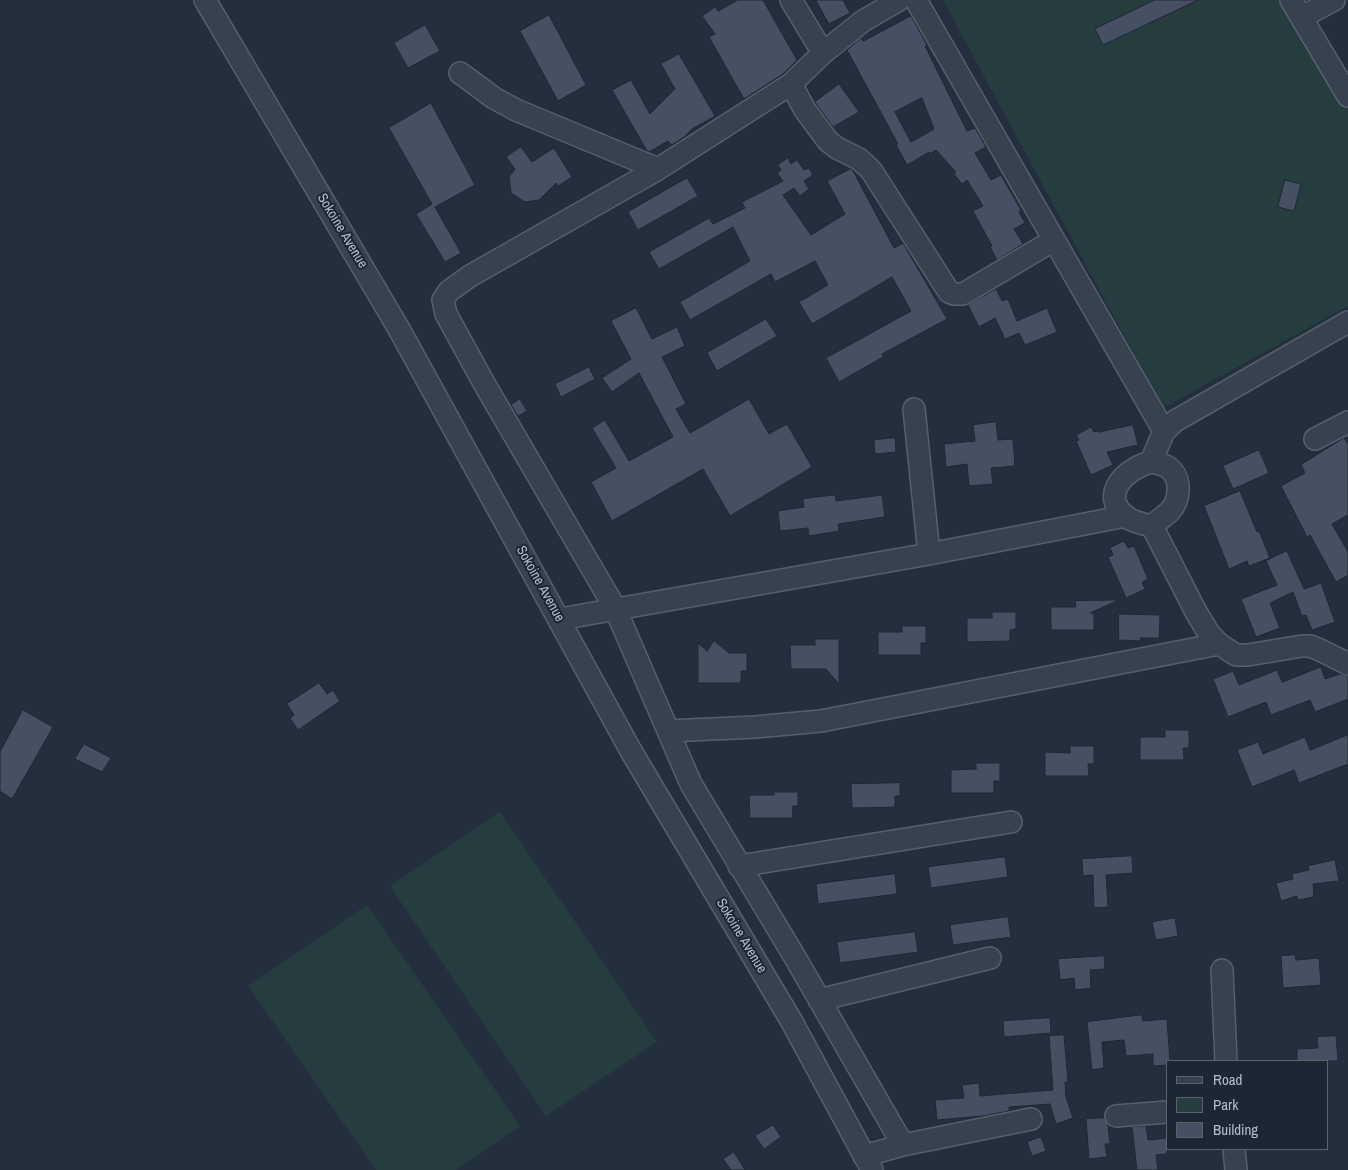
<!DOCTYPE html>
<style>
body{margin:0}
#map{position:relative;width:1348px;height:1170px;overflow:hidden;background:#242f3e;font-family:"Archivo Narrow",sans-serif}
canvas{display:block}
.legend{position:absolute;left:1166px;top:1060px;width:162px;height:90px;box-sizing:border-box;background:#1d2633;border:1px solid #59626f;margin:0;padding:6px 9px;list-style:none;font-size:15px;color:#b4bcc9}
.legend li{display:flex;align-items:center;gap:10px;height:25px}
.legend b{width:25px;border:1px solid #59626f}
</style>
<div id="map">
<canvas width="1348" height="1170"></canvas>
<ul class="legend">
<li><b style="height:6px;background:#38414e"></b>Road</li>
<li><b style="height:14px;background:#263c3f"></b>Park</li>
<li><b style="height:14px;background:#455162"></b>Building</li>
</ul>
</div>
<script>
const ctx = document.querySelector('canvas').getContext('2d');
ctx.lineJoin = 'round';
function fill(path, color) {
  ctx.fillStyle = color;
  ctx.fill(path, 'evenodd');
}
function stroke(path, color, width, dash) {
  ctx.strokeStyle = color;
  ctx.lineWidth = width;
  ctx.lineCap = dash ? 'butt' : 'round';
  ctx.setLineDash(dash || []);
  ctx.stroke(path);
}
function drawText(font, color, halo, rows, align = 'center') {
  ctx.font = font + ' "Archivo Narrow",sans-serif';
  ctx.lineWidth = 4;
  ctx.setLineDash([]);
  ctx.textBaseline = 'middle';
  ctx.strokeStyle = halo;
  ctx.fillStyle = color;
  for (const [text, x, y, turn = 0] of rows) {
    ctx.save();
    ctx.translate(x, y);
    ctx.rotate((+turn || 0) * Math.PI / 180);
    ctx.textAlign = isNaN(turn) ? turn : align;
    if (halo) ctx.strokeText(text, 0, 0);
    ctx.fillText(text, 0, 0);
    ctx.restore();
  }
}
const green = new Path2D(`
 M 943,0 L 1286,0 L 1348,109 L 1348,306 L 1163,408 Z
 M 500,812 L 657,1042 L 546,1116 L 390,886 Z
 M 367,905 L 520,1126 L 456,1170 L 376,1170 L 248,986 Z`);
const building = new Path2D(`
 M 738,0 L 763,0 L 797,60 L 783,74 L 744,99 L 709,37 L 715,34 L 702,16 L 715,7 L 718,11 Z
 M 816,0 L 843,0 L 850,13 L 829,24 Z
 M 1155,0 L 1198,0 L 1103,45 L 1095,29 Z
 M 549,15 L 586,85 L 558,101 L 520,31 Z
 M 911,16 L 927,45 L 925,46 L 967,131 L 975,128 L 986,147 L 975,153 L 991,180 L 1001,175 L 1021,210 L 1019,212 L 1025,223 L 1014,229 L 1023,244 L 997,260 L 990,247 L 992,246 L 973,211 L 983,206 L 967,180 L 962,184 L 954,174 L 956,172 L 936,150 L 930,154 L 929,152 L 907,165 L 896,145 L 898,144 L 847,50 L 861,38 L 863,41 ZM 922,98 L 934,129 L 911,142 L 895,112 Z
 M 425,25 L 440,51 L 408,68 L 394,43 Z
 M 679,54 L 715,116 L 692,129 L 684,137 L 672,145 L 668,141 L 649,152 L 647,151 L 612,90 L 631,80 L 650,114 L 675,89 L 661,64 Z
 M 839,84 L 859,112 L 833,127 L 815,102 Z
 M 431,103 L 475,185 L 435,207 L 461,253 L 445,262 L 416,214 L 432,204 L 389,128 Z
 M 521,147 L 532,162 L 554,148 L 572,177 L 558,186 L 556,183 L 539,200 L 525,202 L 511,193 L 509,177 L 515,169 L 506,157 Z
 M 788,158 L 791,164 L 797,160 L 804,170 L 809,168 L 813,175 L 804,181 L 809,189 L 800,196 L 794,188 L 783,195 L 811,235 L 845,214 L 827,181 L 850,169 L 852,169 L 894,248 L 903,243 L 947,319 L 882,354 L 883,357 L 839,382 L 826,358 L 911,311 L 892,277 L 812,324 L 799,302 L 828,285 L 815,261 L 775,282 L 771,274 L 690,320 L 680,302 L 750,261 L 733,227 L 659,269 L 649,252 L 709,218 L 713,224 L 745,208 L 742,202 L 783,181 L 777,173 L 781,170 L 778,165 Z
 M 687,178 L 698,196 L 638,230 L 628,212 Z
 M 1285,180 L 1301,184 L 1294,211 L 1278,207 Z
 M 996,289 L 1002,301 L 1008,299 L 1017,321 L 1047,308 L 1057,332 L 1025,345 L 1019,333 L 1005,339 L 995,318 L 979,327 L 968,305 Z
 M 636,308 L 652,339 L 677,327 L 685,346 L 662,357 L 686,404 L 676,409 L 690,433 L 749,399 L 769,434 L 787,424 L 812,467 L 730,516 L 703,469 L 612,521 L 591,482 L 616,468 L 592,428 L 605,420 L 629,461 L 673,437 L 639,373 L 612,392 L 602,378 L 631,359 L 611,321 Z
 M 766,319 L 777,336 L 717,371 L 707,353 Z
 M 589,367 L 595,379 L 561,397 L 555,384 Z
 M 520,399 L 527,411 L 518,416 L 511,405 Z
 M 996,422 L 998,440 L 1013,439 L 1015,466 L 991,468 L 993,484 L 969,486 L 967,464 L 946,467 L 944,444 L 975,441 L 973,425 Z
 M 1133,425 L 1138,445 L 1107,452 L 1113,465 L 1091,475 L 1076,441 L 1079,440 L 1076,435 L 1091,427 L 1094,432 L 1097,431 L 1098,432 Z
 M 895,438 L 896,452 L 875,454 L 874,440 Z
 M 1344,438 L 1348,444 L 1348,515 L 1332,524 L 1348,552 L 1348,575 L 1336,582 L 1310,535 L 1307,537 L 1281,486 L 1305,473 L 1301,465 Z
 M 1259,450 L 1269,473 L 1233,489 L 1223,466 Z
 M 1240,491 L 1257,532 L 1259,531 L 1270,558 L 1249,566 L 1247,561 L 1229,569 L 1204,506 Z
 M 835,495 L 836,501 L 882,495 L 885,517 L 838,524 L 839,531 L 809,536 L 808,528 L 780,531 L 778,511 L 804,507 L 803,499 Z
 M 1124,541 L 1128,548 L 1134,546 L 1148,579 L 1142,582 L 1145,589 L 1126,598 L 1108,557 L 1113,555 L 1110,548 Z
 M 1287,551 L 1304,589 L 1321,583 L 1335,622 L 1312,630 L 1306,615 L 1302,616 L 1293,592 L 1270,603 L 1280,628 L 1256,637 L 1241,599 L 1277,585 L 1266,561 Z
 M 1119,600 L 1090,613 L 1094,613 L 1094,630 L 1051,630 L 1051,607 L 1076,607 L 1075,601 Z
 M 992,612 L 1016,612 L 1016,629 L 1010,630 L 1010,641 L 967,642 L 967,618 L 992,618 Z
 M 1119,614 L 1160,615 L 1159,638 L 1140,638 L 1141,641 L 1119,640 Z
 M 902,626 L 926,626 L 926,643 L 921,643 L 921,655 L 878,655 L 878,632 L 902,632 Z
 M 815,639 L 839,639 L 839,684 L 826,669 L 791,669 L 790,645 L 815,645 Z
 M 714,641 L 729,653 L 747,653 L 747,671 L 741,671 L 741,683 L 698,683 L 698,643 L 707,651 Z
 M 1321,667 L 1325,679 L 1340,674 L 1348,676 L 1348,699 L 1315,712 L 1310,700 L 1271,715 L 1266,702 L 1228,717 L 1213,679 L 1233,671 L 1239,685 L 1277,670 L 1282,682 Z
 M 319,683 L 327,694 L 333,690 L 340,701 L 298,730 L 290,718 L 294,715 L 287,704 Z
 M 23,710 L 53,727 L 12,799 L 0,791 L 0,752 Z
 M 1165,730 L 1189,730 L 1189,748 L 1183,748 L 1184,760 L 1140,760 L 1140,737 L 1165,737 Z
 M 1348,735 L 1348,764 L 1299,783 L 1294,770 L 1252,787 L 1237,750 L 1258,742 L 1263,754 L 1305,737 L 1310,750 Z
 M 84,744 L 111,758 L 102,772 L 75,759 Z
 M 1070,746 L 1094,746 L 1094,764 L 1088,764 L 1089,776 L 1045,776 L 1045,752 L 1070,753 Z
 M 976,763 L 1000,763 L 1000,781 L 994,781 L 994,793 L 951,793 L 951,770 L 976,769 Z
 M 900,783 L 900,796 L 895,796 L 895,807 L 852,808 L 851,784 Z
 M 774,792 L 798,792 L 798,806 L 793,806 L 792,818 L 750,818 L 749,795 L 774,795 Z
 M 1132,856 L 1133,873 L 1106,875 L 1108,907 L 1094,908 L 1093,875 L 1083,876 L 1082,859 Z
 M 1005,857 L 1008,877 L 931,888 L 928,867 Z
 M 1335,860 L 1339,881 L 1313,884 L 1314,897 L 1298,900 L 1297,896 L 1281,901 L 1276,883 L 1293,879 L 1292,874 L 1309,870 L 1308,866 Z
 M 895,874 L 897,894 L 818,904 L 816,884 Z
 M 1008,917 L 1011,937 L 953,945 L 950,925 Z
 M 1175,918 L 1178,936 L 1156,940 L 1152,922 Z
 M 915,932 L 918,952 L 840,963 L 837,942 Z
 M 1295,955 L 1296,960 L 1319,958 L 1321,985 L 1283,988 L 1281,956 Z
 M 1104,956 L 1105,969 L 1090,970 L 1091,988 L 1075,990 L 1074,978 L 1060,980 L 1058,959 Z
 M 1142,1015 L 1143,1021 L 1167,1019 L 1170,1061 L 1167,1061 L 1167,1065 L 1153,1066 L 1153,1054 L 1126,1056 L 1124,1040 L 1102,1042 L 1104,1068 L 1092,1070 L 1087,1022 Z
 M 1050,1018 L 1051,1033 L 1004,1037 L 1003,1021 Z
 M 1064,1035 L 1068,1082 L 1065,1082 L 1066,1097 L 1073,1118 L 1056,1124 L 1050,1104 L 1009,1107 L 1009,1111 L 983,1116 L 937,1120 L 935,1100 L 964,1098 L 962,1085 L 979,1083 L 980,1096 L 1053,1090 L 1049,1036 Z
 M 1336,1036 L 1338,1061 L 1297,1061 L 1297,1049 L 1318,1048 L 1317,1037 Z
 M 1104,1118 L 1108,1125 L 1110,1144 L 1105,1144 L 1107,1157 L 1089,1159 L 1086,1119 Z
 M 773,1125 L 781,1137 L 764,1149 L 755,1136 Z
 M 1146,1126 L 1148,1140 L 1167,1138 L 1167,1154 L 1156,1155 L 1158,1170 L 1137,1170 L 1132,1127 Z
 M 1041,1137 L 1046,1151 L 1032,1156 L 1027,1142 Z
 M 734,1152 L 745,1170 L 731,1170 L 723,1159 Z`);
const minor = new Path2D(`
 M 205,0 L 399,329 L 631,751 L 792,1022 L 872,1170
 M 791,0 L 823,53
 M 899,0 L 863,21 L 823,53 L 791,84 L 658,169 L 470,276 L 449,291 L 443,300 L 446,314 L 485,385 L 615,608 L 691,784 L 796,959 L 903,1145
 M 916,0 L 1164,431
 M 1291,0 L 1348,96
 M 1302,17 L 1334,0
 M 460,73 L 494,98 L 516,110 L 658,169
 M 791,84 L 805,110 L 828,141 L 837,148 L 859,159 L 871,170 L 949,292 L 954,294 L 963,294 L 1054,240
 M 914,409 L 929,554
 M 1315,439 L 1348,422
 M 1151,462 L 1164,431 L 1175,421 L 1348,322
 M 1151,462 C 1156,463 1162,464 1166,466 C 1182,475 1181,499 1170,511 C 1164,517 1157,521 1152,526 C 1143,524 1133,522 1126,517 C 1098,494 1127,468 1151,462 Z
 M 1152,526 L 1196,612 L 1208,632 L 1219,644 L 1236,655 L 1248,655 L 1302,646 L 1310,646 L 1320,650 L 1348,664
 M 560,619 L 929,554 L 1126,516
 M 668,731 L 755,727 L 821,721 L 1219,644
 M 739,866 L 1011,822
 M 1222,970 L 1226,1061
 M 819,1000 L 990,958
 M 1116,1116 L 1167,1112
 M 1234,1149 L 1236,1170
 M 864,1156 L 903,1145 L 1031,1119`);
const streetNames = [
 ["Sokoine Avenue",342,231,59],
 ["Sokoine Avenue",540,584,61],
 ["Sokoine Avenue",741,936,59]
];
fill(green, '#263c3f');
fill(building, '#455162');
stroke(building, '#1f2835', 1);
stroke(minor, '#565f6c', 24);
stroke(minor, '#38414e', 21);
drawText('14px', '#b4bcc9', '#1d2633', streetNames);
</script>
